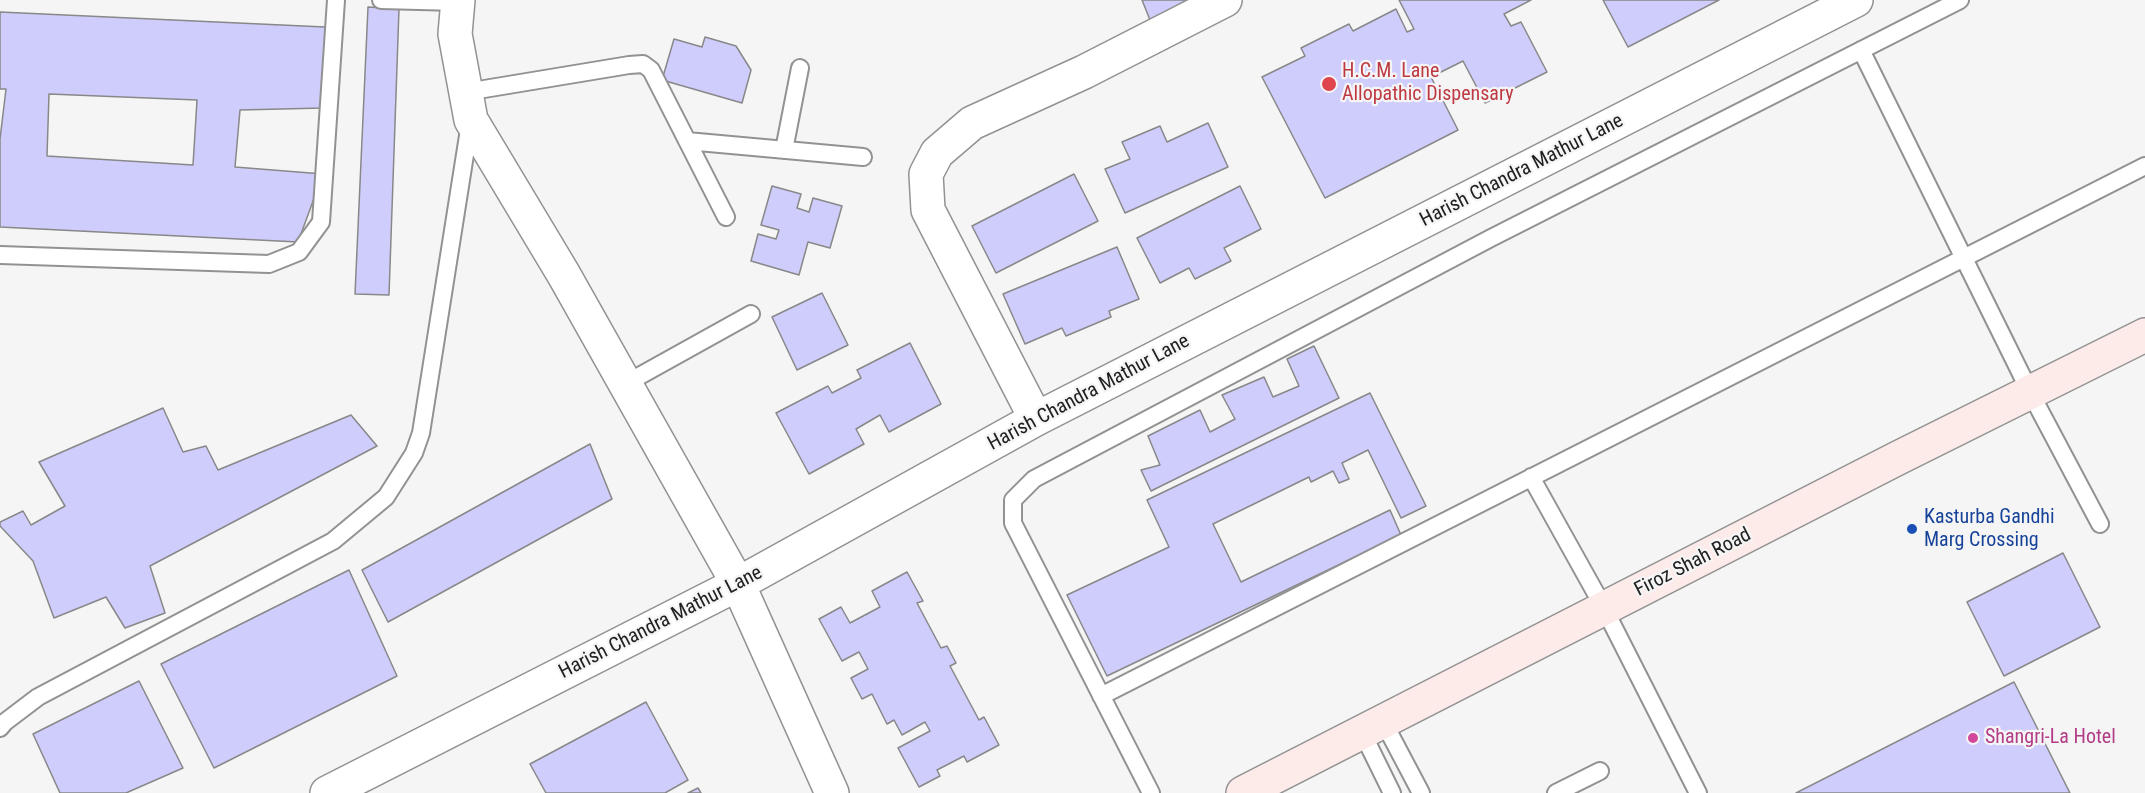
<!DOCTYPE html>
<style>
body{margin:0}
canvas{display:block;background:#f5f5f6}
</style>
<canvas width="2145" height="793"></canvas>
<script>
const ctx = document.querySelector('canvas').getContext('2d');
ctx.lineJoin = 'round';
function fill(path, color) {
  ctx.fillStyle = color;
  ctx.fill(path, 'evenodd');
}
function stroke(path, color, width, dash) {
  ctx.strokeStyle = color;
  ctx.lineWidth = width;
  ctx.lineCap = dash ? 'butt' : 'round';
  ctx.setLineDash(dash || []);
  ctx.stroke(path);
}
function drawText(font, color, halo, rows, align = 'center') {
  ctx.font = font + ' "Roboto Condensed",sans-serif';
  ctx.lineWidth = 4.5;
  ctx.setLineDash([]);
  ctx.textBaseline = 'middle';
  ctx.strokeStyle = halo;
  ctx.fillStyle = color;
  for (const [text, x, y, turn = 0] of rows) {
    ctx.save();
    ctx.translate(x, y);
    ctx.rotate((+turn || 0) * Math.PI / 180);
    ctx.textAlign = isNaN(turn) ? turn : align;
    if (halo) ctx.strokeText(text, 0, 0);
    ctx.fillText(text, 0, 0);
    ctx.restore();
  }
}
const building = new Path2D(`
 M 1142,0 L 1195,0 L 1150,20 Z
 M 1399,0 L 1531,0 L 1504,14 L 1511,26 L 1521,22 L 1547,72 L 1485,103 L 1463,61 L 1431,77 L 1458,130 L 1325,198 L 1262,77 L 1305,56 L 1301,48 L 1349,24 L 1353,31 L 1396,9 L 1407,32 L 1414,29 Z
 M 1603,0 L 1719,0 L 1628,47 Z
 M 368,7 L 399,9 L 389,295 L 355,294 Z
 M 0,12 L 325,27 L 323,108 L 240,110 L 235,167 L 323,174 L 298,242 L 0,227 L 0,139 L 6,89 L 0,89 ZM 49,94 L 197,100 L 193,165 L 47,156 Z
 M 705,37 L 736,46 L 751,70 L 742,103 L 662,80 L 674,39 L 702,47 Z
 M 1208,123 L 1228,167 L 1125,213 L 1105,169 L 1130,159 L 1122,142 L 1160,126 L 1167,142 Z
 M 1074,174 L 1098,221 L 996,273 L 972,226 Z
 M 772,186 L 801,194 L 797,208 L 809,212 L 813,198 L 842,206 L 830,248 L 808,242 L 799,275 L 751,261 L 758,234 L 776,239 L 779,230 L 761,225 Z
 M 1240,186 L 1261,229 L 1224,248 L 1231,261 L 1195,279 L 1189,268 L 1160,283 L 1137,238 Z
 M 1117,247 L 1139,299 L 1109,311 L 1111,317 L 1066,336 L 1062,328 L 1025,344 L 1003,294 Z
 M 822,293 L 848,345 L 797,370 L 772,317 Z
 M 910,343 L 941,404 L 889,432 L 880,415 L 856,429 L 864,444 L 809,474 L 776,413 L 828,386 L 832,393 L 861,378 L 857,370 Z
 M 1314,346 L 1339,398 L 1151,491 L 1141,470 L 1160,465 L 1148,436 L 1200,410 L 1210,432 L 1235,419 L 1222,395 L 1264,377 L 1273,397 L 1299,386 L 1287,359 Z
 M 1370,393 L 1426,506 L 1401,518 L 1368,450 L 1342,463 L 1349,479 L 1339,483 L 1333,471 L 1311,482 L 1309,477 L 1213,524 L 1241,582 L 1390,510 L 1401,535 L 1107,676 L 1067,595 L 1169,547 L 1147,500 Z
 M 163,408 L 183,452 L 206,446 L 218,470 L 351,415 L 377,446 L 150,566 L 165,613 L 125,628 L 106,597 L 54,618 L 33,561 L 0,526 L 0,522 L 23,511 L 31,525 L 65,506 L 39,462 Z
 M 590,444 L 612,499 L 388,622 L 362,570 Z
 M 2063,553 L 2100,627 L 2004,676 L 1967,602 Z
 M 349,570 L 397,676 L 214,768 L 161,664 Z
 M 907,572 L 923,601 L 917,603 L 941,648 L 947,646 L 956,663 L 950,666 L 979,720 L 984,717 L 999,745 L 967,762 L 964,756 L 937,770 L 940,776 L 919,787 L 898,748 L 930,731 L 925,722 L 902,735 L 894,720 L 887,724 L 872,694 L 862,699 L 851,678 L 868,669 L 859,652 L 842,661 L 819,619 L 841,607 L 850,623 L 880,607 L 872,591 Z
 M 139,681 L 183,768 L 126,793 L 60,793 L 33,734 Z
 M 2014,682 L 2070,793 L 1796,793 Z
 M 646,702 L 688,780 L 665,793 L 546,793 L 530,764 Z
 M 698,788 L 701,793 L 688,793 Z`);
const service = new Path2D(`
 M 381,0 L 457,2
 M 1861,50 L 2030,392 L 2100,524
 M 466,92 L 629,65 L 643,64 L 651,70 L 726,217
 M 687,141 L 863,157
 M 784,150 L 800,68
 M 0,255 L 269,264 L 299,252 L 321,222 L 336,0
 M 625,384 L 751,314
 M 1531,477 L 1604,608 L 1698,793
 M 1101,696 L 2145,166
 M 1383,721 L 1421,793
 M 0,728 L 5,722 L 38,697 L 333,541 L 386,497 L 414,453 L 421,433 L 470,123
 M 1362,732 L 1392,793
 M 1151,793 L 1013,523 L 1013,500 L 1034,479 L 1491,238 L 1960,0
 M 1556,793 L 1600,771`);
const minor = new Path2D(`
 M 458,0 L 455,34 L 471,120 L 564,275 L 738,584 L 832,793
 M 1036,419 L 928,210 L 926,174 L 937,153 L 972,123 L 1084,72 L 1225,0
 M 327,793 L 738,584 L 1036,419 L 1856,0`);
const secondary = new Path2D(`
 M 1243,793 L 1898,458 L 2145,335`);
const markers = [
 [1329,84,8,"#e0444e"],
 [1912,529,6,"#1a4fb4"],
 [1973,738,6,"#d1479c"]
];
const healthNames = [
 ["H.C.M. Lane",1342,72],
 ["Allopathic Dispensary",1342,95]
];
const streetNames = [
 ["Harish Chandra Mathur Lane",1522,171,-27],
 ["Harish Chandra Mathur Lane",1089,393,-28],
 ["Firoz Shah Road",1693,563,-27],
 ["Harish Chandra Mathur Lane",661,623,-27]
];
const transitNames = [
 ["Kasturba Gandhi",1924,518],
 ["Marg Crossing",1924,541]
];
const hotelNames = [
 ["Shangri-La Hotel",1985,738]
];
fill(building, '#cfcdfc');
stroke(building, '#888889', 1.5);
stroke(service, '#929293', 20);
stroke(minor, '#929293', 36);
stroke(secondary, '#929293', 36);
stroke(service, '#fff', 16);
stroke(minor, '#fff', 33);
stroke(secondary, '#fdebe9', 33);
for (const [x, y, r, color] of markers) {
  const dot = new Path2D();
  dot.arc(x, y, r, 0, 2 * Math.PI);
  ctx.fillStyle = color;
  ctx.fill(dot);
  stroke(dot, '#f5f5f6', 2);
}
drawText('20px', '#be3a42', '#f5f5f6', healthNames, 'left');
drawText('20px', '#202021', '#f5f5f6', streetNames);
drawText('20px', '#164399', '#f5f5f6', transitNames, 'left');
drawText('20px', '#b23c85', '#f5f5f6', hotelNames, 'left');
</script>
